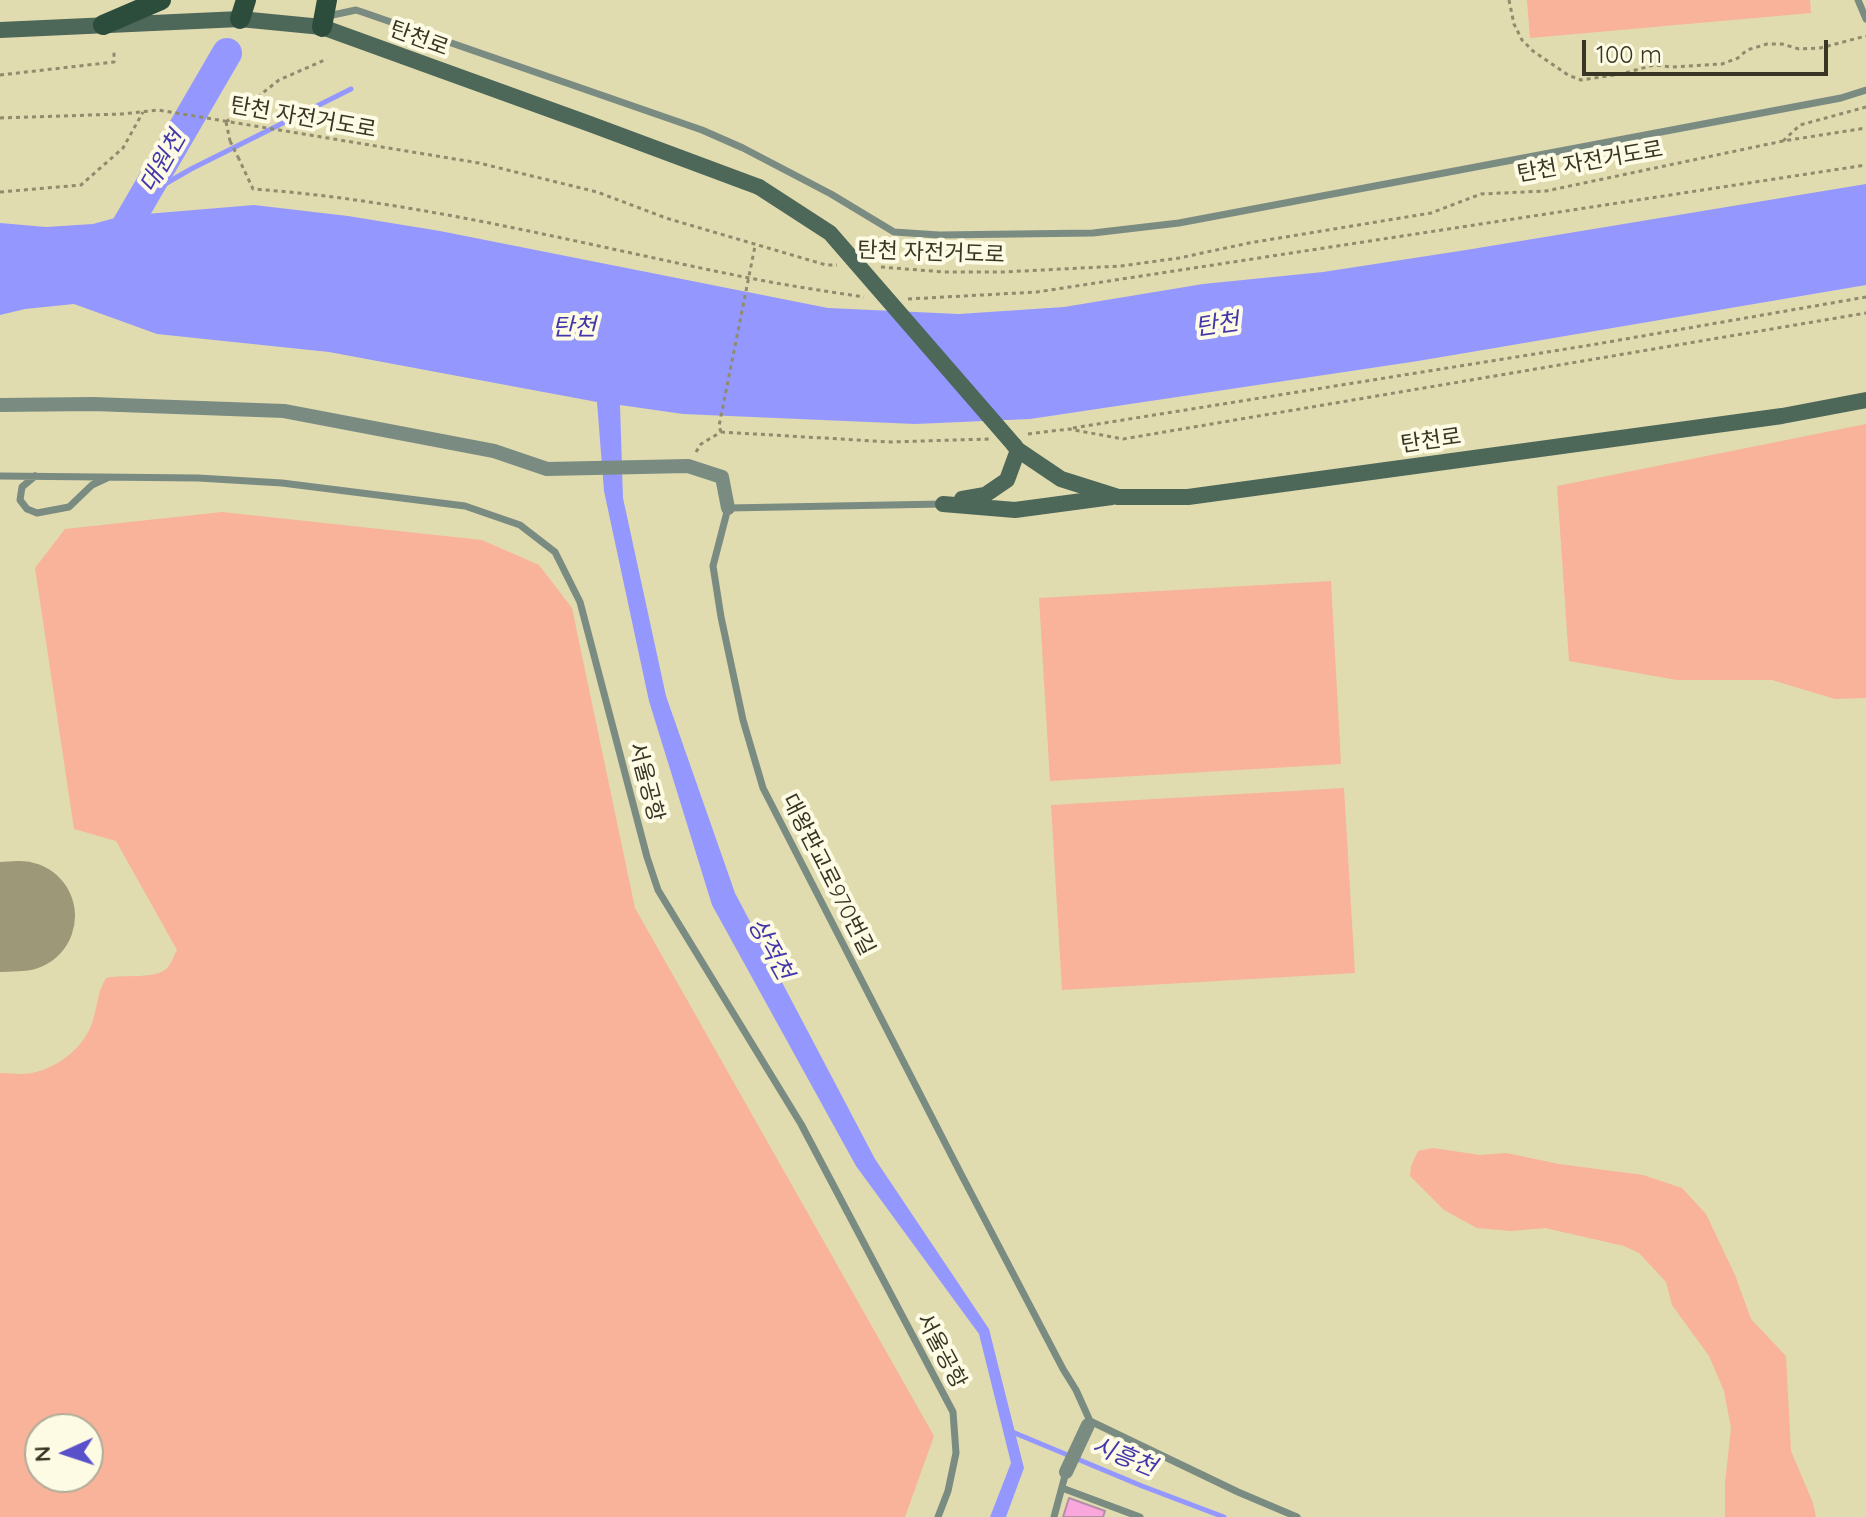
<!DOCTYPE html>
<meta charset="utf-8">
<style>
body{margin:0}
#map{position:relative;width:1866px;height:1517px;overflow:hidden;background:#e1dbb0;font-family:Quicksand,sans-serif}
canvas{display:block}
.north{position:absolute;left:24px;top:1413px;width:80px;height:80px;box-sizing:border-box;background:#fefbe5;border:2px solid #afac98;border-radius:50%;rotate:267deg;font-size:22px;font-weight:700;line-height:32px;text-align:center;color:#383524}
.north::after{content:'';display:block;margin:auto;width:28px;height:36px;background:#5851c9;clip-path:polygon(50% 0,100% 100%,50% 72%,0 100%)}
.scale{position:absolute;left:1582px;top:40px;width:246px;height:36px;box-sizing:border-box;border:4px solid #383524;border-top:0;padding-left:10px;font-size:24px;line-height:28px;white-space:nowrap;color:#383524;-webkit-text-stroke:6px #fefbe5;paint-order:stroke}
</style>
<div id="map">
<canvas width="1866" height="1517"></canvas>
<div class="north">N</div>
<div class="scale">100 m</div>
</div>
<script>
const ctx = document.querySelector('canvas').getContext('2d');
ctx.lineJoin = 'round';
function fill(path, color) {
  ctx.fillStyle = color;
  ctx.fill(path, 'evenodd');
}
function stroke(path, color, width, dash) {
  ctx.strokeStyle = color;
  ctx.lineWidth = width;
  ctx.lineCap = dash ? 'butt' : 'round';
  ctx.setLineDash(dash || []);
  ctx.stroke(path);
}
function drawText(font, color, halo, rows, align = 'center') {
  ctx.font = font + ' Quicksand,"Noto Sans KR",sans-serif';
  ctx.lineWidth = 8;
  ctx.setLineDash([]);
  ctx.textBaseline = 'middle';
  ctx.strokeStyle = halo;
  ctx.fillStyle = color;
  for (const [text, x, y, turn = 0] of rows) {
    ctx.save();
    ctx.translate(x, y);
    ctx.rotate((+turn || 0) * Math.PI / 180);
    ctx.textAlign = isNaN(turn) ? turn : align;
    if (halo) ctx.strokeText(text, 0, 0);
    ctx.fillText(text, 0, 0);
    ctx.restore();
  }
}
const green = new Path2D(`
 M 1527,0 L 1810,0 L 1811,13 L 1530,38 Z
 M 1866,424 L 1866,698 L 1835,699 L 1772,680 L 1677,680 L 1569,661 L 1557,486 Z
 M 222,512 L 482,540 L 539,565 L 572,608 L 635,908 L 934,1436 L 905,1517 L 0,1517 L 0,1073 C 10,1073 22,1075 32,1073 C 58,1068 86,1046 93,1020 C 98,1004 97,993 106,978 C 123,974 158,980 168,967 C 172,963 174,955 177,950 L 116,841 L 74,829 L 35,568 L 65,529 ZM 40,1429 L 88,1429 L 88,1477 L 40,1477 Z
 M 1331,581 L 1341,764 L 1050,781 L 1039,598 Z
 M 1344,788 L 1355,973 L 1062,990 L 1051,805 Z
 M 1433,1148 L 1480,1155 L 1506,1153 L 1559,1164 L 1643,1175 L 1682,1188 L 1706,1214 L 1735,1275 L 1751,1319 L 1786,1356 L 1791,1451 L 1813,1503 L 1816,1517 L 1725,1517 L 1725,1483 L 1731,1428 L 1724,1391 L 1709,1356 L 1672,1305 L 1666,1282 L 1639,1253 L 1624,1246 L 1545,1228 L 1511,1231 L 1477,1228 L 1444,1210 L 1410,1176 L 1411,1166 L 1418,1151 Z`);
const water = new Path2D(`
 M 1866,184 L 1866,285 L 1418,361 L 1030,419 L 915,424 L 683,414 L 620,405 L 623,498 L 666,696 L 735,893 L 875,1159 L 989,1329 L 1024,1468 L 1006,1517 L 990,1517 L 1011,1463 L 979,1334 L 856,1166 L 712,905 L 649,701 L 604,491 L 597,402 L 329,352 L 157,334 L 74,304 L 25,309 L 0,315 L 0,223 L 46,227 L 93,224 L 122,216 L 254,205 L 348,216 L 440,231 L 828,308 L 959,314 L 1064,307 L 1203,284 L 1323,272 L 1466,250 Z`);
const stream = new Path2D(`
 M 146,195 L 191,169 L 351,89
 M 1010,1431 L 1142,1486 L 1224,1517`);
const river = new Path2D(`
 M 112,247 L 116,244 L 227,53`);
const runway = new Path2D(`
 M 0,917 L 20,916`);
const building = new Path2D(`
 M 1069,1498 L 1105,1511 L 1103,1517 L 1063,1517 Z`);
const path = new Path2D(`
 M 1509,0 L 1514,24 L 1522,40 L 1533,51 L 1568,75 L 1581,80 L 1621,74 L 1654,65 L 1671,67 L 1722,64 L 1738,58 L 1747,50 L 1767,44 L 1782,44 L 1799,49 L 1820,48 L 1866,36
 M 0,75 L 114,62 L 114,50
 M 0,118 L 122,114 L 158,110 L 479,163 L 597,192 L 666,218 L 826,265 L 837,265
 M 226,122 L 279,80 L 327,59
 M 226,122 L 230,141
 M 1783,141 L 1800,125 L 1866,107
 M 238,157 L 253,189 C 420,201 581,244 744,277 C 784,285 824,291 864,297
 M 0,192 L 81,185 L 123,148 L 143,112
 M 881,267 L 944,272 L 1003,272 L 1121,266 L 1179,258 L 1249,243 L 1431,213 L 1481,194 L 1546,191 L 1783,141 L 1866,128
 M 908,299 L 1037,292 L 1866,165
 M 1073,428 L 1591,345 L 1866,297
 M 721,432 L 891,442 L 989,439
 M 721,432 L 719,426 L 755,246
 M 1028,434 L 1069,429 L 1123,439 L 1866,313
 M 696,452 L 701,444 L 721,432`);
const service = new Path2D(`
 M 1858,0 L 1866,19
 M 328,16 L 356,10 L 365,13 L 702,130 L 743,148 L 831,194 L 894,232 L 939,235 L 1093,233 L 1179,223 L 1841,98 L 1866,90
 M 0,476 L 198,478 L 282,483 L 465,506 L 520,525 L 555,552 L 580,602 L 647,857 L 658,890 L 801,1124 L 953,1412 L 956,1453 L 948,1491 L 938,1517
 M 35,476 L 22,487 L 20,500 L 27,509 L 37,513 L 69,507 L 92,485 L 107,478
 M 943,504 L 728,508 L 713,566 L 721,617 L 743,720 L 763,788 L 961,1174 L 1063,1369 L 1076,1390 L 1090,1421 L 1089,1424
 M 1090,1421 L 1238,1492 L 1297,1517
 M 1062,1488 L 1140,1517
 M 1054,1517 L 1066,1472`);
const minor = new Path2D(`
 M 0,405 L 93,404 L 284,411 L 494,451 L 547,469 L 688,466 L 722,477 L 728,508
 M 1066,1472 L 1088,1425`);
const secondary = new Path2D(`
 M 0,30 L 240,19 L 322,27 L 590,124 L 759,187
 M 1014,445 L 1018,450 L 1061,479 L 1118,497 L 1188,497 L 1782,416 L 1866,400
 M 962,499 L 985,495 L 1007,480 L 1018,450
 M 943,504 L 1015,510 L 1112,497`);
const primary = new Path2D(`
 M 240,19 L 246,0
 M 103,25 L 161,0
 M 322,27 L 327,0`);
const pathBridge = new Path2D(`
 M 230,141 L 238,157`);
const secondaryBridge = new Path2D(`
 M 759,187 L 830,233 L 1014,445`);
const streetNames = [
 ["탄천로",419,39,20],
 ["탄천 자전거도로",303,118,10],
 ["탄천 자전거도로",1590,162,-10],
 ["탄천 자전거도로",931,253,2],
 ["탄천로",1431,441,-8],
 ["서울공항",646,782,75],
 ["대왕판교로970번길",828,875,63],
 ["서울공항",941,1351,62]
];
const waterNames = [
 ["대원천",163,162,-60],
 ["탄천",1217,325,-8],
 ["탄천",574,328],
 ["상적천",770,949,61],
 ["시흥천",1124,1457,22]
];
fill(green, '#f8b39a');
fill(water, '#9498fe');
stroke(stream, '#9498fe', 5);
stroke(river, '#9498fe', 30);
stroke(runway, '#9d9878', 110);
fill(building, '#f9a7dd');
stroke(building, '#b58ea7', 2);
stroke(path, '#8f8b6c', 3, [4, 4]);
stroke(service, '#7a8c82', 7);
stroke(minor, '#7a8c82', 14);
stroke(secondary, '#4d6759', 16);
stroke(primary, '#2d4d3c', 20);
stroke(pathBridge, '#8f8b6c', 3, [4, 4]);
stroke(secondaryBridge, '#4d6759', 16);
drawText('22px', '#383524', '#fefbe5', streetNames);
drawText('italic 24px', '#4337ab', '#fefbe5', waterNames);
</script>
